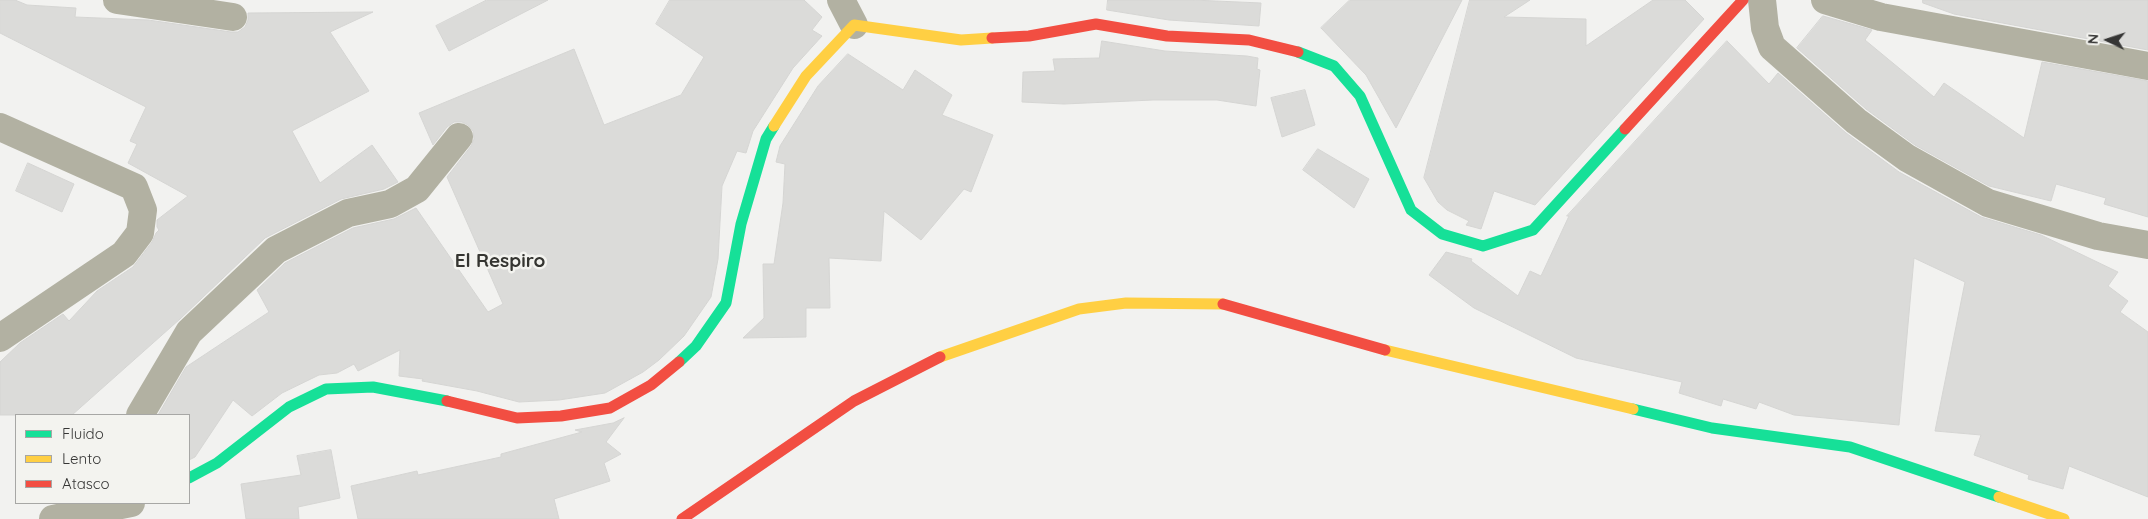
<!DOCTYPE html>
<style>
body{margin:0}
#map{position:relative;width:2148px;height:519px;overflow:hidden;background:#f2f2f0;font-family:Quicksand,sans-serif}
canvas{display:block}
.legend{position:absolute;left:15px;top:414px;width:175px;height:90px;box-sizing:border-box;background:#f3f3ef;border:1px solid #a7a7a5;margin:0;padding:6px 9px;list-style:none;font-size:15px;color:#363635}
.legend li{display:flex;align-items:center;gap:10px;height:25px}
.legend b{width:25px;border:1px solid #a7a7a5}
.north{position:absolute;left:2083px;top:15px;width:50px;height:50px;-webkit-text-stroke:4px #f3f3ef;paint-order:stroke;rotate:274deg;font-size:14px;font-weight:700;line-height:20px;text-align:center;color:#363635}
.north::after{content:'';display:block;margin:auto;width:18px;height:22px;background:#363635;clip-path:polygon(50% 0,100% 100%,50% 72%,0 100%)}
</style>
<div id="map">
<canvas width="2148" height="519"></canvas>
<ul class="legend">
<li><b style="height:6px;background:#16e098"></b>Fluido</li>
<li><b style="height:6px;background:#ffcf43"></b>Lento</li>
<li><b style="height:6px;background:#f24e42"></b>Atasco</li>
</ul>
<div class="north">N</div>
</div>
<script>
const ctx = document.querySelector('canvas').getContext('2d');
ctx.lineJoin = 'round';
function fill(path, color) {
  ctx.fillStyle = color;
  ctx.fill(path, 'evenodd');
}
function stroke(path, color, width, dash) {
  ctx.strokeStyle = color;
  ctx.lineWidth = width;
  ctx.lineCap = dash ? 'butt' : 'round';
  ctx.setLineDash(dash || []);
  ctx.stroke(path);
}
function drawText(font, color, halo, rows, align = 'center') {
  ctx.font = font + ' Quicksand,sans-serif';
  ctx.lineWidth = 5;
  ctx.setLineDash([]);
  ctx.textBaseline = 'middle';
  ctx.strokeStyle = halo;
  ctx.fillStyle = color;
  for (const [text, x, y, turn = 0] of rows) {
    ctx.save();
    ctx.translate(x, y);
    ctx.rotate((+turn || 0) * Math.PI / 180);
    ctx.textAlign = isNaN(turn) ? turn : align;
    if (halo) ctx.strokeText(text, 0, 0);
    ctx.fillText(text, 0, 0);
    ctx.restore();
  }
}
const building = new Path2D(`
 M 0,0 L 15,0 L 27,5 L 76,8 L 75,17 L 148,20 L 231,32 L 238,32 L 245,27 L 248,20 L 248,13 L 373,12 L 330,32 L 369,91 L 292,131 L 320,183 L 372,145 L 398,182 L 384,189 L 341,199 L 265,238 L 180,319 L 72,415 L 0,415 L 0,362 L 20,343 L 63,314 L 69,321 L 97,291 L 133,267 L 152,242 L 156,233 L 159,230 L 157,227 L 157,220 L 188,196 L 128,163 L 137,144 L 130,141 L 146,107 L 0,33 Z
 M 487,0 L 548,0 L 449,51 L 436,26 Z
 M 670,0 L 804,0 L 822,17 L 812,30 L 822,36 L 793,68 L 753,131 L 746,153 L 737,151 L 722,186 L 718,259 L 711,297 L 684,336 L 659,360 L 643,372 L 605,393 L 559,400 L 519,402 L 477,391 L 422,381 L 423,379 L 399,376 L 400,350 L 358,371 L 354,364 L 337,373 L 319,375 L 282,393 L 252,416 L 233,400 L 195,457 L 189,460 L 189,415 L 158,415 L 186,367 L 269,312 L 257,290 L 285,263 L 353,228 L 394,219 L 416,208 L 488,312 L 503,304 L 447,177 L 471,146 L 474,139 L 473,131 L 468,125 L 462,122 L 454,122 L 447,127 L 433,145 L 419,113 L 574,49 L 604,125 L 681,95 L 704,57 L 656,24 Z
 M 1108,0 L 1193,0 L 1261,3 L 1259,26 L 1169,20 L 1107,10 Z
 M 1350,0 L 1462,0 L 1396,128 L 1366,75 L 1321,28 Z
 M 1470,0 L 1530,0 L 1504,17 L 1586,19 L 1586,46 L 1653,0 L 1685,0 L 1704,19 L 1535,205 L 1494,191 L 1481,229 L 1466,225 L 1469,221 L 1447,210 L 1438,202 L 1424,178 Z
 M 1923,0 L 2148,0 L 2148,50 L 1954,14 L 1923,3 Z
 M 1823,16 L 1872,30 L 1865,40 L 1934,97 L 1944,83 L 2024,138 L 2042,62 L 2148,81 L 2148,217 L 2104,204 L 2106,198 L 2056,184 L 2051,201 L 1989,186 L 1915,145 L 1866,109 L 1797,48 Z
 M 1102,41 L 1165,51 L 1247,56 L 1258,58 L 1257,69 L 1260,70 L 1256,106 L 1217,100 L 1153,100 L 1064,104 L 1022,102 L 1023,72 L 1055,71 L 1053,59 L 1099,58 Z
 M 1727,41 L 1769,84 L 1778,73 L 1846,133 L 1899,172 L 1981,217 L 2041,235 L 2118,272 L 2108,286 L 2128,301 L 2120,312 L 2148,332 L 2148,497 L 2069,466 L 2063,489 L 2028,479 L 2029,475 L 1974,455 L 1981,435 L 1935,431 L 1965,282 L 1914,258 L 1899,425 L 1794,415 L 1759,402 L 1756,409 L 1723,399 L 1721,406 L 1679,393 L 1682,382 L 1576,358 L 1474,308 L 1429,275 L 1446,252 L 1472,259 L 1471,261 L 1518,296 L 1530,271 L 1541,276 L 1569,216 L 1567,216 Z
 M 848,54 L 903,90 L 915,70 L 952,95 L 942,115 L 993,135 L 971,192 L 964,189 L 921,240 L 884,211 L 881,261 L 829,258 L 830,308 L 806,308 L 806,337 L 743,338 L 764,318 L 763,264 L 774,264 L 783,203 L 785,164 L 776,162 L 780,146 L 818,86 Z
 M 1305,90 L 1315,125 L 1282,137 L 1271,98 Z
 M 1318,149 L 1369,179 L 1354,208 L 1303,170 Z
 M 28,163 L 74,184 L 62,212 L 16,191 Z
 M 624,418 L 606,442 L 621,454 L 604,463 L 610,481 L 554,499 L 559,519 L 358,519 L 351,486 L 417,471 L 418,475 L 501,457 L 501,454 L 582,432 L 575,430 L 613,423 Z
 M 331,450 L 340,498 L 298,507 L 299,519 L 246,519 L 241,484 L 301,475 L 297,456 Z`);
const street = new Path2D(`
 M 117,0 L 233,17
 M 841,0 L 854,25
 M 1762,0 L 1765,28 L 1772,47 L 1856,121 L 1907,158 L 1988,203 L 2098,236 L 2148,245
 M 1825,0 L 1881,17 L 2148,66
 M 0,127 L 134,187 L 143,210 L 140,233 L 124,254 L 0,338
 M 140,415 L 189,332 L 276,250 L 348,213 L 390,204 L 417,189 L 459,137
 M 53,519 L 131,503`);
const fast = new Path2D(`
 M 1298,52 L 1334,66 L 1360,96 L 1411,210 L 1442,234 L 1483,246 L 1533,230 L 1625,129
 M 679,362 L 696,346 L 726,303 L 741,224 L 766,139 L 774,126
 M 1633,409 L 1712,428 L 1850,447 L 1999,497
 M 189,478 L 217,463 L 289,407 L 326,389 L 373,387 L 447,401`);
const slow = new Path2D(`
 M 774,126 L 806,76 L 854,25 L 961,40 L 992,38
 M 1385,350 L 1633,409
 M 940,357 L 1079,309 L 1126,303 L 1223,304
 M 1999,497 L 2064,519`);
const jam = new Path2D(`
 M 992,38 L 1029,36 L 1096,24 L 1167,36 L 1249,40 L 1298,52
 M 1625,129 L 1743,0
 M 1223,304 L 1385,350
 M 447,401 L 517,418 L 561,416 L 610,408 L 651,385 L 679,362
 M 682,519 L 854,401 L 940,357`);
const districtNames = [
 ["El Respiro",500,261]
];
fill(building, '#dbdbd9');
stroke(building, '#d5d5d3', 1);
stroke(street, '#b2b1a2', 28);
stroke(fast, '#16e098', 11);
stroke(slow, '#ffcf43', 11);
stroke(jam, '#f24e42', 11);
drawText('bold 19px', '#353531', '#f3f3ef', districtNames);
</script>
